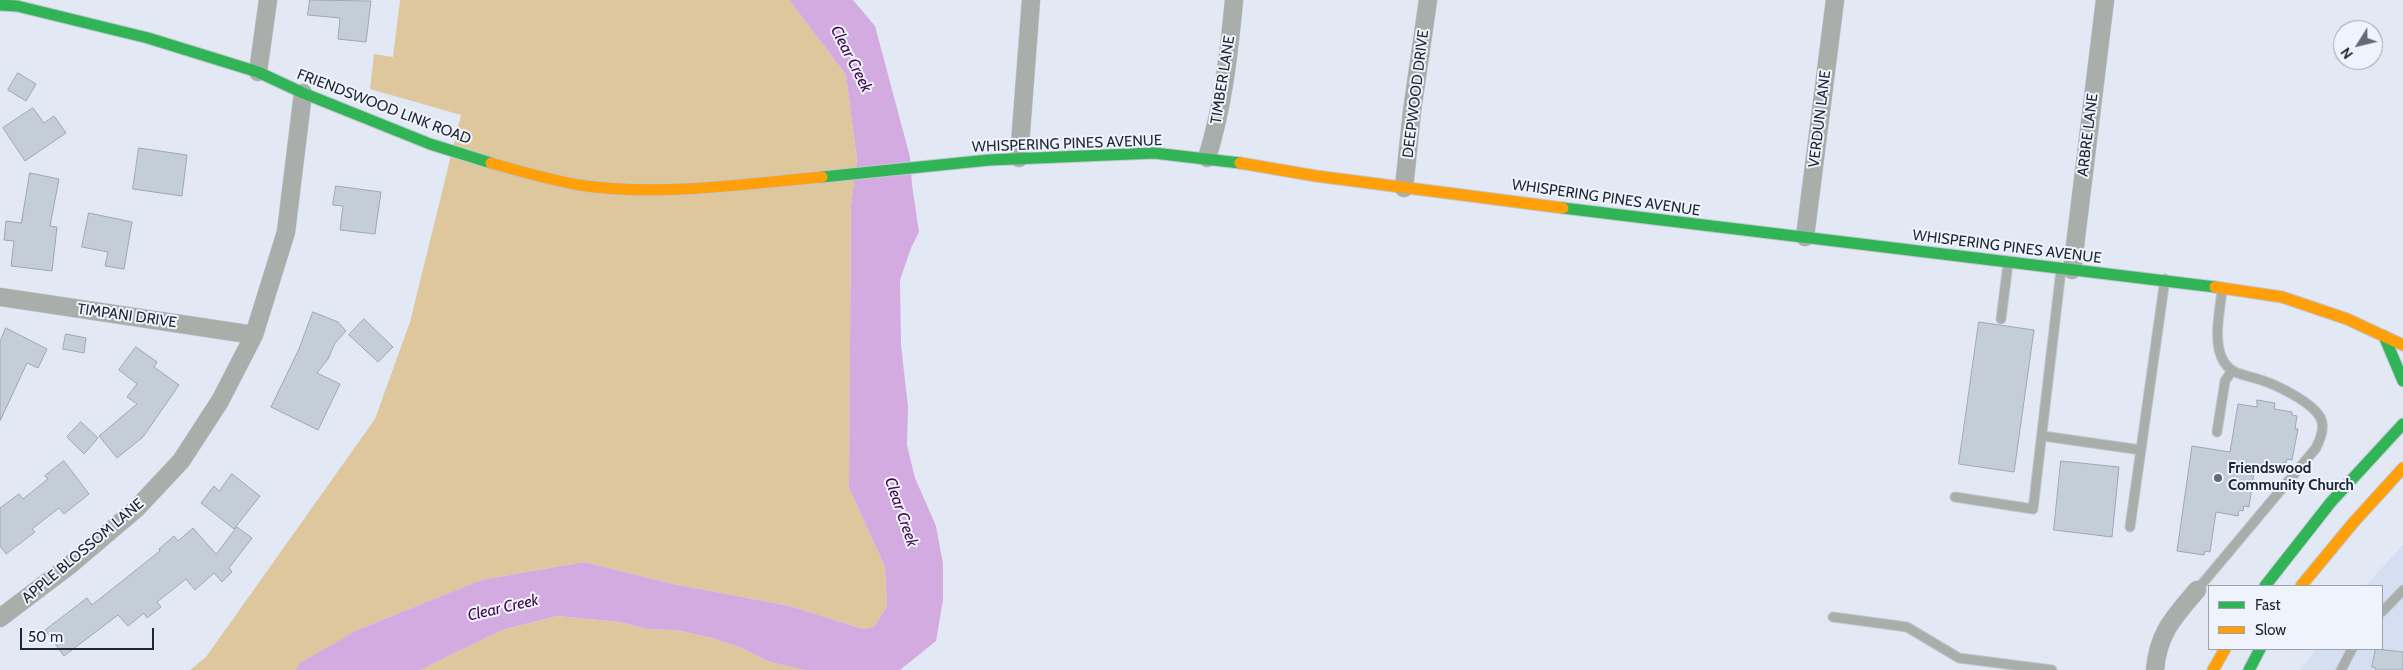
<!DOCTYPE html>
<style>
body{margin:0}
#map{position:relative;width:2403px;height:670px;overflow:hidden;background:#e2e9f4;font-family:Cabin,sans-serif}
canvas{display:block}
.legend{position:absolute;left:2208px;top:585px;width:175px;height:65px;box-sizing:border-box;background:#eff3fb;border:1px solid #9ca1ab;margin:0;padding:6px 9px;list-style:none;font-size:15px;color:#1f2734}
.legend li{display:flex;align-items:center;gap:10px;height:25px}
.legend b{width:25px;border:1px solid #9ca1ab}
.north{position:absolute;left:2333px;top:20px;width:50px;height:50px;box-sizing:border-box;background:#eff3fb;border:1px solid #9ca1ab;border-radius:50%;rotate:234deg;font-size:14px;font-weight:700;line-height:20px;text-align:center;color:#1f2734}
.north::after{content:'';display:block;margin:auto;width:18px;height:22px;background:#636b77;clip-path:polygon(50% 0,100% 100%,50% 72%,0 100%)}
.scale{position:absolute;left:20px;top:628px;width:134px;height:22px;box-sizing:border-box;border:2px solid #1f2734;border-top:0;padding-left:6px;font-size:15px;line-height:18px;white-space:nowrap;color:#1f2734;-webkit-text-stroke:4px #eff3fb;paint-order:stroke}
</style>
<div id="map">
<canvas width="2403" height="670"></canvas>
<ul class="legend">
<li><b style="height:6px;background:#30b455"></b>Fast</li>
<li><b style="height:6px;background:#ff9f0a"></b>Slow</li>
</ul>
<div class="north">N</div>
<div class="scale">50 m</div>
</div>
<script>
const ctx = document.querySelector('canvas').getContext('2d');
ctx.lineJoin = 'round';
function fill(path, color) {
  ctx.fillStyle = color;
  ctx.fill(path, 'evenodd');
}
function stroke(path, color, width, dash) {
  ctx.strokeStyle = color;
  ctx.lineWidth = width;
  ctx.lineCap = dash ? 'butt' : 'round';
  ctx.setLineDash(dash || []);
  ctx.stroke(path);
}
function drawText(font, color, halo, rows, align = 'center') {
  ctx.font = font + ' Cabin,sans-serif';
  ctx.lineWidth = 4;
  ctx.setLineDash([]);
  ctx.textBaseline = 'middle';
  ctx.strokeStyle = halo;
  ctx.fillStyle = color;
  for (const [text, x, y, turn = 0] of rows) {
    ctx.save();
    ctx.translate(x, y);
    ctx.rotate((+turn || 0) * Math.PI / 180);
    ctx.textAlign = isNaN(turn) ? turn : align;
    if (halo) ctx.strokeText(text, 0, 0);
    ctx.fillText(text, 0, 0);
    ctx.restore();
  }
}
const built = new Path2D(`
 M 2403,545 L 2403,670 L 2300,670 L 2316,649 L 2382,649 L 2382,586 L 2365,586 Z`);
const green = new Path2D(`
 M 400,0 L 789,0 L 846,75 L 857,160 L 851,204 L 849,488 L 885,567 L 887,606 L 874,627 L 863,629 L 790,606 L 673,584 L 584,562 L 481,580 L 357,630 L 301,663 L 295,670 L 190,670 L 206,657 L 375,419 L 410,322 L 461,115 L 370,89 L 374,54 L 393,57 Z
 M 557,616 L 620,622 L 647,629 L 676,630 L 712,638 L 739,647 L 770,662 L 805,670 L 420,670 L 502,630 Z`);
const water = new Path2D(`
 M 789,0 L 853,0 L 875,26 L 910,157 L 912,185 L 919,232 L 911,248 L 900,280 L 901,345 L 908,407 L 907,445 L 915,478 L 936,526 L 943,564 L 943,600 L 936,641 L 900,670 L 805,670 L 770,662 L 739,647 L 712,638 L 676,630 L 647,629 L 620,622 L 557,616 L 502,630 L 420,670 L 295,670 L 300,663 L 357,630 L 481,580 L 584,562 L 673,584 L 790,606 L 863,629 L 874,627 L 887,606 L 885,567 L 849,488 L 851,204 L 857,160 L 846,75 Z`);
const building = new Path2D(`
 M 310,0 L 371,1 L 366,42 L 338,39 L 340,18 L 308,15 Z
 M 18,73 L 36,84 L 26,101 L 8,90 Z
 M 33,108 L 44,123 L 54,116 L 66,133 L 25,161 L 3,128 Z
 M 139,148 L 187,155 L 182,196 L 133,189 Z
 M 30,173 L 59,179 L 50,226 L 57,227 L 52,271 L 11,266 L 14,241 L 4,240 L 6,221 L 21,223 Z
 M 336,186 L 381,192 L 375,234 L 340,230 L 343,206 L 333,205 Z
 M 89,213 L 132,222 L 124,269 L 105,266 L 108,252 L 82,247 Z
 M 313,312 L 338,322 L 346,331 L 335,343 L 328,359 L 317,373 L 340,384 L 318,430 L 271,407 L 299,349 Z
 M 364,319 L 393,347 L 378,362 L 349,335 Z
 M 1979,322 L 2034,330 L 2014,472 L 1959,464 Z
 M 6,328 L 47,349 L 38,368 L 27,363 L 0,421 L 0,342 Z
 M 66,334 L 86,338 L 84,353 L 63,349 Z
 M 136,347 L 157,362 L 154,367 L 179,385 L 143,437 L 117,458 L 99,436 L 137,404 L 127,397 L 137,384 L 119,370 Z
 M 2257,400 L 2275,403 L 2274,409 L 2292,412 L 2292,415 L 2297,416 L 2295,429 L 2298,429 L 2292,460 L 2287,459 L 2286,463 L 2282,463 L 2281,468 L 2255,465 L 2249,507 L 2244,506 L 2243,511 L 2239,510 L 2238,516 L 2216,512 L 2210,552 L 2205,551 L 2204,555 L 2177,551 L 2192,446 L 2230,452 L 2238,404 L 2257,407 Z
 M 81,422 L 98,438 L 84,454 L 67,437 Z
 M 64,461 L 89,494 L 64,514 L 59,508 L 32,529 L 35,532 L 6,554 L 0,546 L 0,508 L 19,494 L 23,499 L 48,479 L 45,476 Z
 M 2061,461 L 2119,467 L 2112,537 L 2054,530 Z
 M 232,474 L 260,496 L 234,529 L 201,503 L 214,486 L 219,491 Z
 M 237,527 L 252,538 L 229,568 L 232,572 L 222,582 L 214,573 L 195,590 L 186,579 L 157,602 L 161,607 L 147,618 L 144,613 L 128,626 L 118,615 L 64,656 L 45,630 L 87,598 L 92,605 L 160,551 L 159,549 L 174,536 L 178,541 L 193,528 L 216,554 Z
 M 2376,649 L 2403,652 L 2403,670 L 2375,670 L 2376,668 L 2372,667 Z`);
const lane = new Path2D(`
 M 2001,319 L 2008,264
 M 2217,432 L 2225,381 L 2231,372
 M 2043,436 L 2141,450
 M 1955,497 L 2033,509 L 2061,270
 M 2130,527 L 2165,279
 M 2197,590 L 2316,448 C 2320,440 2325,428 2321,419 C 2314,403 2277,385 2261,380 C 2247,375 2232,375 2224,362 C 2212,343 2220,311 2222,290
 M 2382,612 L 2403,590
 M 1833,617 L 1907,627 L 1959,658 L 2052,670
 M 2341,670 L 2352,649`);
const street = new Path2D(`
 M 258,72 L 268,0
 M 1019,158 L 1031,0
 M 1207,158 C 1223,107 1229,53 1234,0
 M 1404,188 L 1412,111 L 1428,0
 M 1805,237 L 1835,0
 M 2072,270 L 2105,0
 M 0,297 L 254,335
 M 0,618 L 70,565 L 136,509 L 181,461 L 220,401 L 254,335 L 286,232 L 303,93
 M 2155,670 C 2158,633 2174,617 2197,590`);
const fast = new Path2D(`
 M 0,5 L 17,6 L 148,38 L 258,72 L 303,93 L 430,144 L 491,163
 M 822,177 L 989,160 L 1154,153 L 1240,163
 M 1563,208 L 2215,287
 M 2384,336 L 2403,381
 M 2265,586 L 2331,502 L 2403,424
 M 2249,670 L 2260,649`);
const slow = new Path2D(`
 M 491,163 C 519,171 549,180 579,185 C 659,197 742,184 822,177
 M 1240,163 L 1316,176 L 1563,208
 M 2215,287 L 2282,297 L 2347,319 L 2403,345
 M 2301,586 L 2353,523 L 2403,468
 M 2213,670 L 2225,649`);
const markers = [
 [2218,478,5,"#636b77"]
];
const streetNames = [
 ["TIMBER LANE",1223,80,-81],
 ["DEEPWOOD DRIVE",1416,94,-83],
 ["FRIENDSWOOD LINK ROAD",384,107,21],
 ["VERDUN LANE",1820,119,-83],
 ["ARBRE LANE",2088,135,-83],
 ["WHISPERING PINES AVENUE",1067,144,-2],
 ["WHISPERING PINES AVENUE",1606,198,8],
 ["WHISPERING PINES AVENUE",2007,247,7],
 ["TIMPANI DRIVE",127,316,8],
 ["APPLE BLOSSOM LANE",83,551,-40]
];
const poiNames = [
 ["Friendswood",2228,469],
 ["Community Church",2228,486]
];
const waterNames = [
 ["Clear Creek",851,59,63],
 ["Clear Creek",901,512,71],
 ["Clear Creek",503,608,-13]
];
fill(built, '#d4e0f2');
fill(green, '#dec79d');
fill(water, '#d3abe0');
fill(building, '#c3ced8');
stroke(building, '#9ea8b1', 1);
stroke(lane, '#c1c7d0', 11);
stroke(street, '#c1c7d0', 19);
stroke(fast, '#c1c7d0', 13);
stroke(slow, '#c1c7d0', 13);
stroke(lane, '#a9aeab', 9);
stroke(street, '#a9aeab', 18);
stroke(fast, '#30b455', 11);
stroke(slow, '#ff9f0a', 11);
for (const [x, y, r, color] of markers) {
  const dot = new Path2D();
  dot.arc(x, y, r, 0, 2 * Math.PI);
  ctx.fillStyle = color;
  ctx.fill(dot);
  stroke(dot, '#eff3fb', 2);
}
drawText('15px', '#1f2734', '#eff3fb', streetNames);
drawText('bold 15px', '#1f2734', '#eff3fb', poiNames, 'left');
drawText('italic 16px', '#420a4d', '#eff3fb', waterNames);
</script>
